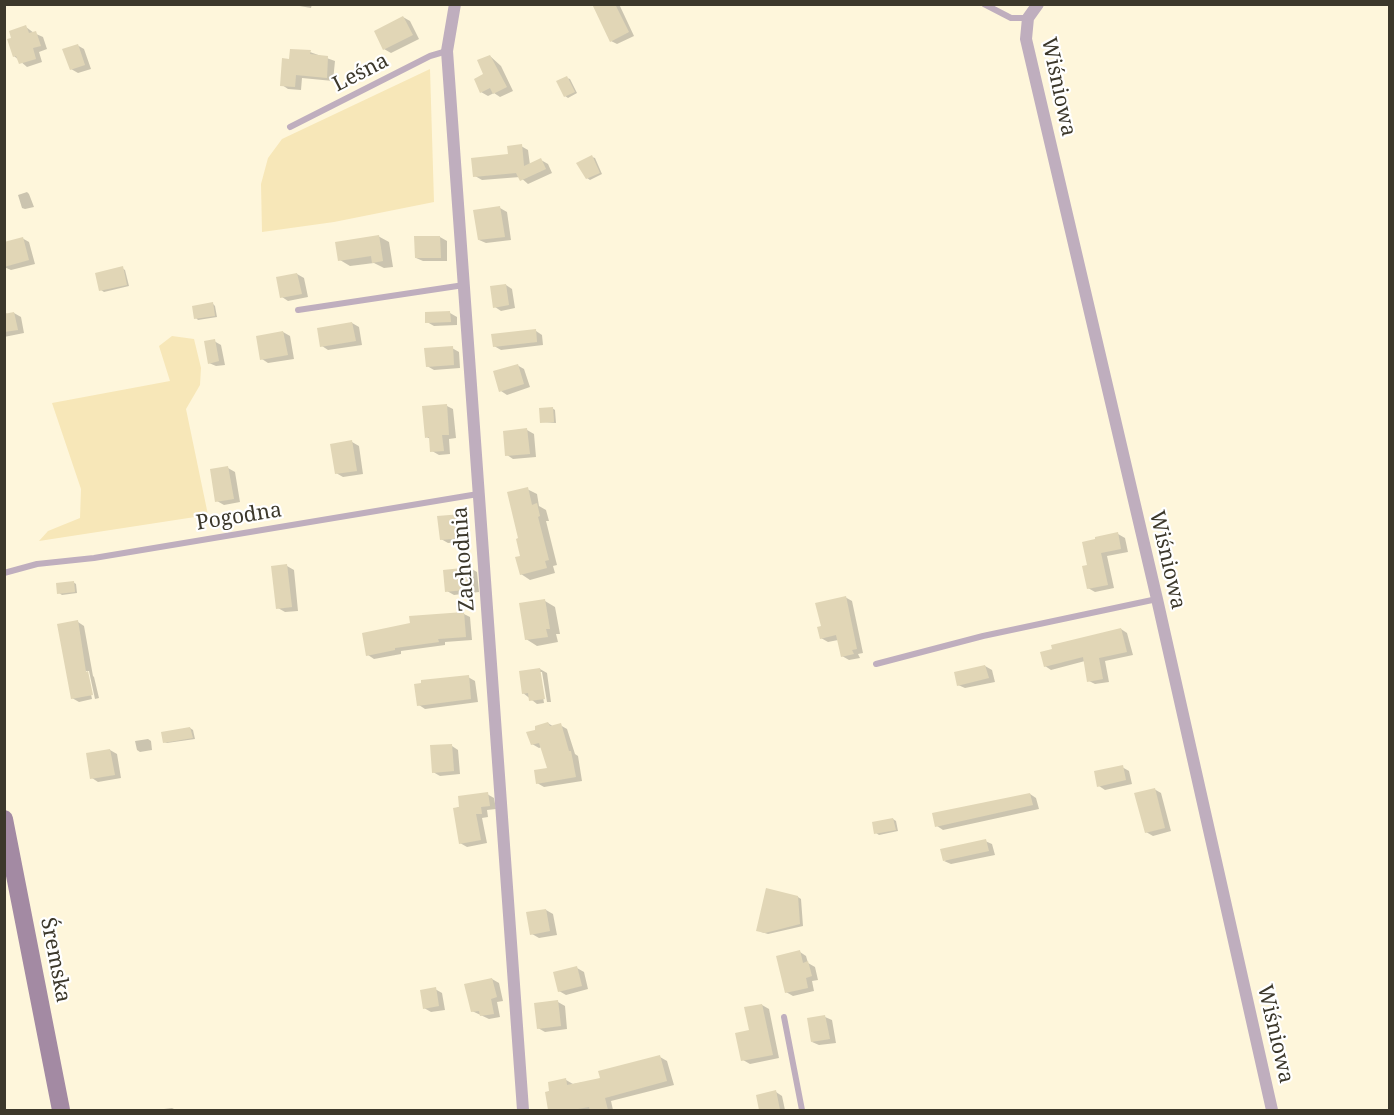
<!DOCTYPE html>
<meta charset="utf-8">
<style>
body{margin:0}
#map{position:relative;width:1394px;height:1115px;overflow:hidden;background:#fef6db;font-family:"Noto Serif",serif}
canvas{display:block}
.frame{position:absolute;inset:0;border:6px solid #3c382b;pointer-events:none}
</style>
<div id="map">
<canvas width="1394" height="1115"></canvas>
<div class="frame"></div>
</div>
<script>
const ctx = document.querySelector('canvas').getContext('2d');
ctx.lineJoin = 'round';
function fill(path, color) {
  ctx.fillStyle = color;
  ctx.fill(path, 'evenodd');
}
function stroke(path, color, width, dash) {
  ctx.strokeStyle = color;
  ctx.lineWidth = width;
  ctx.lineCap = dash ? 'butt' : 'round';
  ctx.setLineDash(dash || []);
  ctx.stroke(path);
}
function drawText(font, color, halo, rows, align = 'center') {
  ctx.font = font + ' "Noto Serif",serif';
  ctx.lineWidth = 4.5;
  ctx.setLineDash([]);
  ctx.textBaseline = 'middle';
  ctx.strokeStyle = halo;
  ctx.fillStyle = color;
  for (const [text, x, y, turn = 0] of rows) {
    ctx.save();
    ctx.translate(x, y);
    ctx.rotate((+turn || 0) * Math.PI / 180);
    ctx.textAlign = isNaN(turn) ? turn : align;
    if (halo) ctx.strokeText(text, 0, 0);
    ctx.fillText(text, 0, 0);
    ctx.restore();
  }
}
const green = new Path2D(`
 M 430,69 L 434,202 L 334,222 L 262,232 L 261,184 L 268,158 L 282,139 Z
 M 172,336 L 194,339 L 201,368 L 200,385 L 186,409 L 208,515 L 39,541 L 48,531 L 80,518 L 81,489 L 52,403 L 170,381 L 159,346 Z`);
const shadow = new Path2D(`
 M 288,4 L 312,4 L 311,8 Z
 M 594,4 L 619,4 L 634,36 L 617,44 L 611,41 Z
 M 403,17 L 410,21 L 419,39 L 391,53 L 384,49 Z
 M 26,27 L 34,33 L 43,37 L 47,49 L 39,52 L 42,62 L 27,67 L 14,56 Z
 M 77,45 L 84,49 L 91,69 L 78,73 L 71,69 Z
 M 310,52 L 335,61 L 333,81 L 302,78 L 301,90 L 288,89 L 282,85 L 291,61 Z
 M 490,56 L 501,66 L 513,91 L 500,97 L 494,93 L 488,96 L 481,92 Z
 M 567,78 L 570,79 L 577,93 L 568,98 L 565,96 Z
 M 521,146 L 528,150 L 530,165 L 541,160 L 548,164 L 552,173 L 528,184 L 520,177 L 482,180 L 475,176 L 510,155 Z
 M 592,157 L 595,158 L 602,174 L 590,180 L 587,178 Z
 M 27,192 L 29,194 L 34,207 L 25,209 L 22,208 L 18,195 Z
 M 500,208 L 507,212 L 511,240 L 486,243 L 479,240 Z
 M 378,236 L 389,242 L 393,267 L 384,268 L 374,263 L 350,266 L 340,260 Z
 M 440,237 L 447,241 L 447,261 L 423,261 L 416,258 Z
 M 22,238 L 29,242 L 35,264 L 11,270 L 4,267 Z
 M 122,268 L 125,270 L 129,286 L 104,292 L 101,290 Z
 M 297,274 L 304,278 L 308,297 L 288,301 L 282,297 Z
 M 506,285 L 512,289 L 515,308 L 501,311 L 495,307 Z
 M 213,304 L 215,306 L 217,317 L 198,320 L 196,318 Z
 M 4,308 L 7,315 L 14,313 L 21,317 L 24,333 L 4,337 Z
 M 450,313 L 457,317 L 457,325 L 434,326 L 427,322 Z
 M 352,323 L 359,327 L 362,345 L 328,350 L 322,346 Z
 M 536,331 L 542,335 L 543,345 L 501,350 L 494,346 Z
 M 283,332 L 290,336 L 294,359 L 268,363 L 262,359 Z
 M 214,341 L 221,345 L 225,365 L 216,366 L 209,363 Z
 M 452,348 L 459,352 L 460,368 L 434,370 L 427,366 Z
 M 517,365 L 524,369 L 530,387 L 507,395 L 501,391 Z
 M 447,406 L 453,409 L 456,438 L 449,439 L 450,454 L 439,455 L 432,451 L 431,439 L 426,437 Z
 M 552,408 L 555,410 L 556,423 L 541,422 Z
 M 527,430 L 534,434 L 536,457 L 513,459 L 507,455 Z
 M 352,442 L 359,446 L 363,474 L 343,477 L 336,473 Z
 M 228,468 L 235,472 L 240,502 L 224,505 L 217,501 Z
 M 527,489 L 537,494 L 539,506 L 546,510 L 549,521 L 546,521 L 557,565 L 553,566 L 555,573 L 530,580 L 521,574 Z
 M 461,515 L 468,519 L 470,541 L 448,543 L 441,539 Z
 M 1118,534 L 1125,538 L 1128,552 L 1107,556 L 1114,588 L 1095,592 L 1088,588 L 1088,566 Z
 M 287,566 L 294,570 L 298,611 L 285,612 L 278,608 Z
 M 470,568 L 477,572 L 479,592 L 454,595 L 447,591 Z
 M 73,582 L 76,584 L 77,593 L 62,595 L 59,593 Z
 M 845,597 L 852,601 L 863,653 L 858,654 L 860,658 L 849,660 L 842,656 L 838,640 L 828,642 L 821,638 L 823,627 Z
 M 545,601 L 555,607 L 560,634 L 556,634 L 558,642 L 537,646 L 526,639 Z
 M 464,614 L 470,617 L 472,640 L 445,642 L 445,645 L 401,651 L 401,654 L 374,659 L 368,655 Z
 M 78,622 L 84,626 L 93,676 L 94,677 L 99,698 L 95,699 L 89,671 L 86,671 L 92,699 L 79,702 L 72,698 Z
 M 1121,629 L 1127,633 L 1133,655 L 1105,661 L 1109,682 L 1095,684 L 1089,681 L 1085,661 L 1051,670 L 1045,666 Z
 M 985,666 L 992,670 L 995,682 L 965,688 L 958,685 Z
 M 540,669 L 547,673 L 551,702 L 547,702 L 542,672 L 539,672 L 544,703 L 537,704 L 523,693 Z
 M 468,677 L 475,681 L 478,702 L 425,709 L 419,705 Z
 M 548,723 L 554,727 L 560,725 L 567,729 L 575,754 L 578,756 L 582,781 L 544,787 L 537,783 L 549,769 L 542,747 L 539,748 L 532,744 Z
 M 190,728 L 193,730 L 195,739 L 167,743 L 164,742 Z
 M 148,739 L 151,741 L 152,750 L 140,752 L 137,750 L 135,741 Z
 M 452,746 L 458,750 L 460,774 L 440,776 L 433,772 Z
 M 110,750 L 117,754 L 121,778 L 98,782 L 92,778 Z
 M 1122,767 L 1129,771 L 1132,784 L 1105,790 L 1099,786 Z
 M 1154,789 L 1161,793 L 1171,831 L 1153,836 L 1146,832 Z
 M 487,794 L 494,798 L 496,809 L 487,810 L 488,817 L 482,818 L 487,843 L 467,847 L 460,843 L 454,809 Z
 M 1030,794 L 1036,798 L 1039,809 L 943,830 L 937,826 Z
 M 893,819 L 896,821 L 898,831 L 879,835 L 876,833 Z
 M 985,841 L 992,844 L 995,855 L 951,864 L 944,861 Z
 M 798,897 L 801,899 L 803,926 L 768,934 L 761,932 Z
 M 546,910 L 553,914 L 557,935 L 539,938 L 532,934 Z
 M 800,952 L 806,956 L 808,963 L 815,967 L 818,980 L 812,981 L 814,991 L 793,996 L 786,992 Z
 M 577,968 L 584,972 L 588,989 L 566,995 L 559,991 Z
 M 492,979 L 499,983 L 503,1001 L 497,1002 L 500,1017 L 489,1019 L 472,1011 Z
 M 435,989 L 442,993 L 445,1010 L 431,1012 L 424,1008 Z
 M 558,1002 L 565,1006 L 567,1029 L 545,1032 L 538,1028 Z
 M 762,1005 L 769,1009 L 779,1058 L 750,1064 L 743,1060 L 750,1031 Z
 M 825,1017 L 832,1020 L 836,1043 L 819,1045 L 812,1042 Z
 M 660,1057 L 667,1061 L 674,1085 L 611,1101 L 613,1110 L 550,1110 L 546,1093 L 566,1080 L 573,1084 L 602,1079 Z
 M 776,1092 L 782,1096 L 785,1110 L 760,1110 L 757,1096 Z
 M 172,1108 L 176,1110 L 156,1110 Z`);
const building = new Path2D(`
 M 592,4 L 615,4 L 629,32 L 610,42 Z
 M 403,16 L 413,35 L 383,50 L 374,31 Z
 M 26,25 L 29,33 L 36,31 L 41,46 L 33,48 L 36,59 L 19,64 L 16,56 L 13,57 L 7,39 L 11,38 L 9,31 Z
 M 78,44 L 85,65 L 70,70 L 62,49 Z
 M 290,49 L 311,50 L 310,54 L 328,56 L 327,78 L 296,75 L 295,87 L 280,86 L 282,58 L 289,59 Z
 M 490,55 L 507,87 L 493,94 L 490,88 L 480,93 L 474,79 L 483,74 L 477,60 Z
 M 567,76 L 575,92 L 564,97 L 556,81 Z
 M 522,144 L 524,166 L 541,158 L 546,169 L 520,181 L 516,173 L 473,177 L 471,158 L 508,154 L 507,146 Z
 M 592,155 L 600,173 L 586,179 L 576,163 Z
 M 500,206 L 505,237 L 478,240 L 473,210 Z
 M 379,235 L 383,261 L 372,263 L 371,256 L 338,261 L 335,242 Z
 M 414,236 L 440,236 L 441,258 L 415,258 Z
 M 23,237 L 29,260 L 4,267 L 4,242 Z
 M 123,266 L 127,285 L 99,291 L 95,273 Z
 M 297,273 L 302,294 L 280,298 L 276,277 Z
 M 506,284 L 509,305 L 493,308 L 490,286 Z
 M 213,302 L 215,316 L 194,319 L 192,306 Z
 M 450,311 L 451,322 L 425,323 L 425,312 Z
 M 14,312 L 18,330 L 4,332 L 4,314 Z
 M 352,322 L 356,341 L 320,347 L 317,328 Z
 M 536,329 L 537,342 L 493,347 L 491,334 Z
 M 283,331 L 288,355 L 260,360 L 256,336 Z
 M 215,339 L 219,361 L 208,364 L 204,341 Z
 M 453,346 L 454,365 L 426,367 L 424,348 Z
 M 518,364 L 524,384 L 499,392 L 493,371 Z
 M 447,404 L 449,435 L 442,435 L 444,451 L 430,452 L 429,437 L 425,438 L 422,406 Z
 M 553,407 L 554,422 L 540,423 L 539,408 Z
 M 527,428 L 530,454 L 505,456 L 503,431 Z
 M 352,440 L 357,471 L 335,474 L 330,444 Z
 M 228,466 L 234,499 L 215,502 L 210,469 Z
 M 528,487 L 532,505 L 537,503 L 540,516 L 538,517 L 549,560 L 545,561 L 547,568 L 520,575 L 515,557 L 520,556 L 516,539 L 518,538 L 507,492 Z
 M 462,514 L 464,538 L 440,540 L 437,516 Z
 M 1118,532 L 1121,549 L 1101,553 L 1108,585 L 1087,589 L 1082,566 L 1087,565 L 1082,542 L 1095,539 L 1095,537 Z
 M 287,564 L 292,607 L 276,609 L 271,566 Z
 M 471,567 L 473,589 L 445,592 L 443,570 Z
 M 74,581 L 75,592 L 57,594 L 56,583 Z
 M 846,596 L 857,649 L 852,650 L 854,654 L 841,657 L 836,635 L 820,639 L 817,627 L 821,626 L 815,603 Z
 M 545,599 L 550,629 L 546,629 L 548,637 L 525,640 L 519,603 Z
 M 464,612 L 466,637 L 438,639 L 439,642 L 395,648 L 395,650 L 366,656 L 362,633 L 410,623 L 409,616 Z
 M 78,620 L 86,672 L 88,671 L 93,695 L 71,699 L 57,624 Z
 M 1121,628 L 1127,652 L 1099,658 L 1103,679 L 1087,682 L 1083,657 L 1044,667 L 1040,652 L 1052,649 L 1051,645 Z
 M 985,665 L 989,678 L 957,686 L 954,672 Z
 M 540,668 L 545,699 L 529,701 L 528,693 L 522,694 L 519,671 Z
 M 469,675 L 471,699 L 417,706 L 414,684 L 421,683 L 421,680 Z
 M 548,722 L 550,726 L 561,723 L 569,751 L 571,751 L 576,777 L 536,784 L 534,770 L 547,768 L 539,743 L 531,745 L 526,732 L 535,730 L 535,726 Z
 M 190,727 L 193,738 L 163,743 L 161,732 Z
 M 452,744 L 454,771 L 432,773 L 430,745 Z
 M 110,749 L 115,775 L 90,779 L 86,753 Z
 M 1123,765 L 1126,780 L 1097,787 L 1094,771 Z
 M 1155,788 L 1165,828 L 1145,833 L 1134,793 Z
 M 488,792 L 490,806 L 481,807 L 482,814 L 476,814 L 481,840 L 459,844 L 453,808 L 459,807 L 458,796 Z
 M 1030,793 L 1033,805 L 935,827 L 932,813 Z
 M 893,818 L 896,830 L 874,834 L 872,822 Z
 M 986,839 L 989,851 L 943,861 L 940,849 Z
 M 766,888 L 798,896 L 800,924 L 765,933 L 756,931 Z
 M 546,909 L 550,931 L 530,935 L 526,912 Z
 M 800,950 L 803,963 L 808,961 L 812,976 L 806,978 L 808,988 L 785,993 L 776,956 Z
 M 577,966 L 582,986 L 558,992 L 553,972 Z
 M 492,978 L 497,997 L 491,999 L 494,1014 L 480,1016 L 479,1011 L 471,1012 L 464,984 Z
 M 436,987 L 439,1006 L 423,1009 L 420,990 Z
 M 558,1000 L 561,1026 L 537,1029 L 534,1003 Z
 M 762,1004 L 773,1055 L 741,1061 L 735,1033 L 749,1030 L 744,1007 Z
 M 825,1015 L 830,1039 L 811,1042 L 807,1018 Z
 M 660,1055 L 667,1081 L 605,1098 L 608,1110 L 590,1110 L 589,1107 L 572,1110 L 548,1110 L 545,1092 L 549,1091 L 548,1082 L 566,1078 L 567,1085 L 600,1078 L 598,1071 Z
 M 776,1090 L 780,1110 L 759,1110 L 756,1095 Z`);
const lane = new Path2D(`
 M 984,4 L 1011,18 L 1028,18
 M 290,127 L 430,56 L 447,51
 M 298,310 L 464,285
 M 4,573 L 37,564 L 94,558 L 478,494
 M 876,664 L 983,636 L 1157,599
 M 784,1017 L 802,1110`);
const street = new Path2D(`
 M 455,4 L 447,51 L 523,1110
 M 1038,4 L 1028,18 L 1026,39 L 1157,599 L 1272,1110`);
const secondary = new Path2D(`
 M 4,819 L 61,1110`);
const streetNames = [
 ["Leśna",361,73,-27],
 ["Wiśniowa",1058,87,78],
 ["Pogodna",239,517,-9],
 ["Zachodnia",464,559,-94],
 ["Wiśniowa",1167,560,77],
 ["Śremska",55,960,79],
 ["Wiśniowa",1275,1034,77]
];
fill(green, '#f7e7b8');
fill(shadow, '#0003');
fill(building, '#e1d6b6');
stroke(lane, '#bfaebe', 6);
stroke(street, '#bfaebe', 12);
stroke(secondary, '#a38aa3', 18);
drawText('21px', '#3c382b', '#fff', streetNames);
</script>
